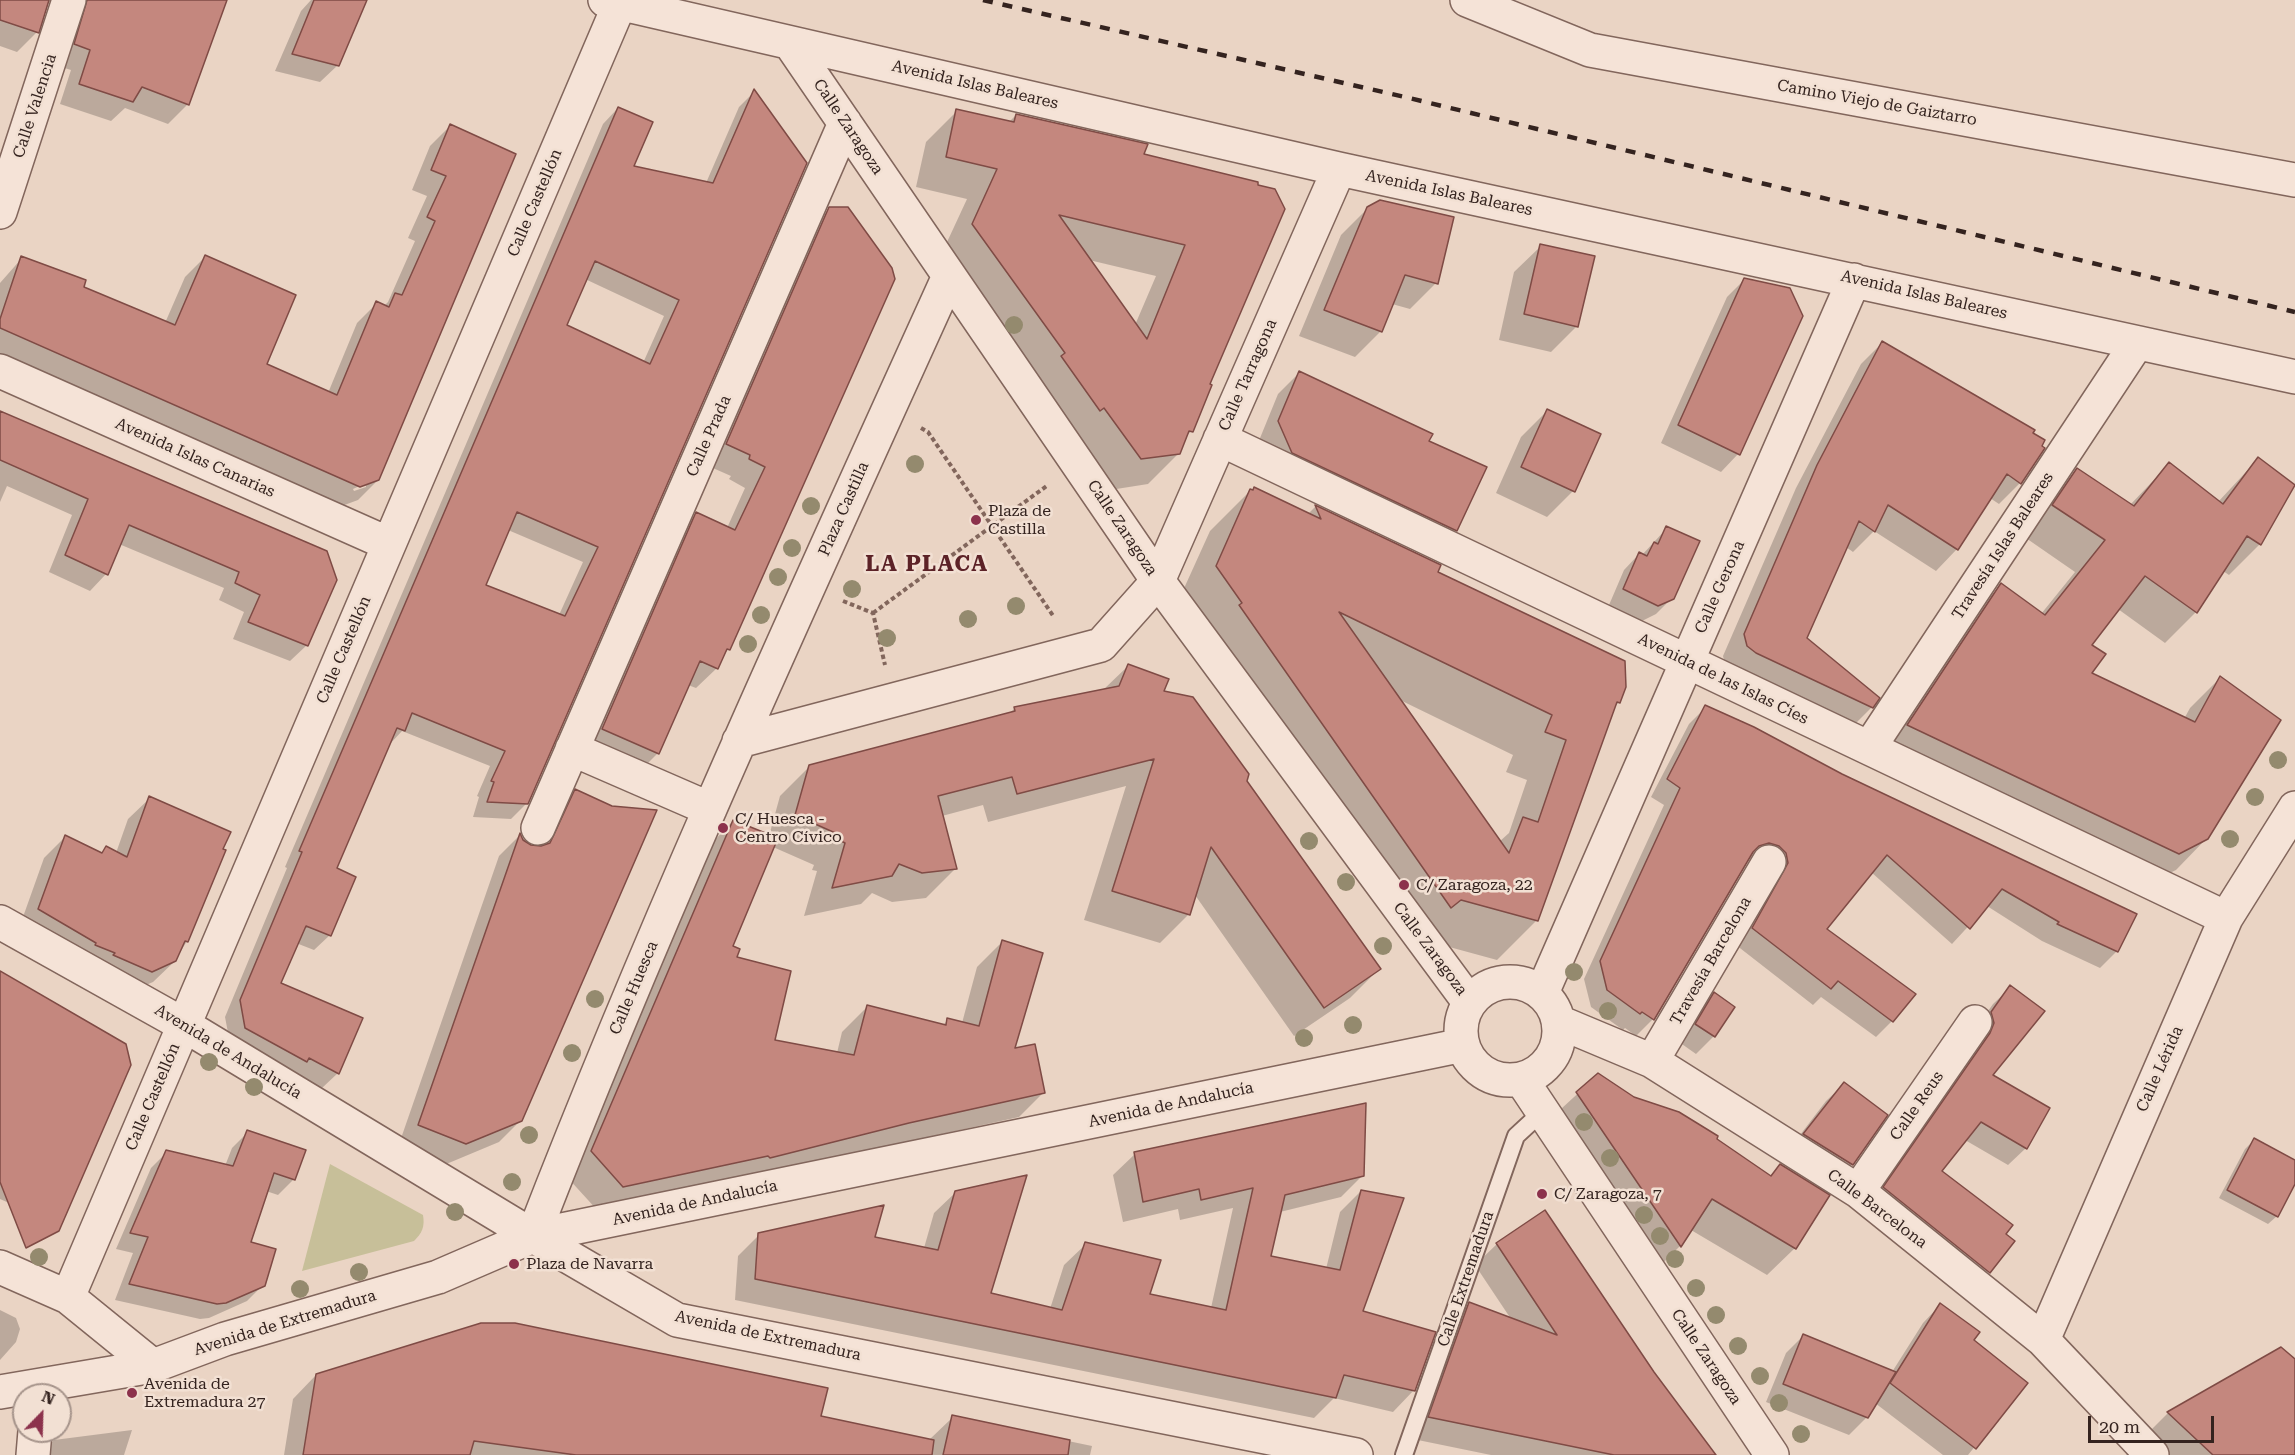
<!DOCTYPE html>
<meta charset="utf-8">
<style>
body{margin:0}
#map{position:relative;width:2295px;height:1455px;overflow:hidden;background:#ead4c4;font-family:"Roboto Serif",serif}
canvas{display:block}
.north{position:absolute;left:12px;top:1383px;width:60px;height:60px;box-sizing:border-box;background:#f2e0d3;border:2px solid #a6948b;border-radius:50%;rotate:23deg;font-size:16px;font-weight:700;line-height:24px;text-align:center;color:#34231f}
.north::after{content:'';display:block;margin:auto;width:21px;height:27px;background:#8c324c;clip-path:polygon(50% 0,100% 100%,50% 72%,0 100%)}
.scale{position:absolute;left:2088px;top:1416px;width:126px;height:27px;box-sizing:border-box;border:3px solid #34231f;border-top:0;padding-left:8px;font-size:18px;line-height:21px;white-space:nowrap;color:#34231f;-webkit-text-stroke:4px #f2e0d3;paint-order:stroke}
</style>
<div id="map">
<canvas width="2295" height="1455"></canvas>
<div class="north">N</div>
<div class="scale">20 m</div>
</div>
<script>
const ctx = document.querySelector('canvas').getContext('2d');
ctx.lineJoin = 'round';
function fill(path, color) {
  ctx.fillStyle = color;
  ctx.fill(path, 'evenodd');
}
function stroke(path, color, width, dash) {
  ctx.strokeStyle = color;
  ctx.lineWidth = width;
  ctx.lineCap = dash ? 'butt' : 'round';
  ctx.setLineDash(dash || []);
  ctx.stroke(path);
}
function drawText(font, color, halo, rows, align = 'center') {
  ctx.font = font + ' "Roboto Serif",serif';
  ctx.lineWidth = 5;
  ctx.setLineDash([]);
  ctx.textBaseline = 'middle';
  ctx.strokeStyle = halo;
  ctx.fillStyle = color;
  for (const [text, x, y, turn = 0] of rows) {
    ctx.save();
    ctx.translate(x, y);
    ctx.rotate((+turn || 0) * Math.PI / 180);
    ctx.textAlign = isNaN(turn) ? turn : align;
    if (halo) ctx.strokeText(text, 0, 0);
    ctx.fillText(text, 0, 0);
    ctx.restore();
  }
}
const green = new Path2D(`
 M 330,1164 L 423,1215 C 425,1227 422,1233 414,1241 L 302,1271 Z`);
const shadow = new Path2D(`
 M 0,0 L 227,0 L 188,104 L 168,124 L 125,108 L 111,121 L 60,104 L 71,70 L 55,65 L 55,2 L 49,2 L 37,32 L 17,52 L 0,46 Z
 M 311,0 L 350,0 L 338,65 L 320,82 L 275,71 L 301,11 Z
 M 754,92 L 527,803 L 511,819 L 473,817 L 479,797 L 477,796 L 490,766 L 402,731 L 389,745 L 335,869 L 330,935 L 314,950 L 296,943 L 279,984 L 338,1073 L 322,1088 L 230,1043 L 225,1017 L 287,868 L 285,867 L 603,124 L 618,108 L 632,168 L 706,183 L 739,107 ZM 585,279 L 664,316 L 643,363 L 565,326 ZM 508,530 L 583,562 L 559,615 L 484,586 Z
 M 957,111 L 1009,122 L 1016,115 L 1142,155 L 1256,186 L 1208,384 L 1191,431 L 1185,438 L 1179,453 L 1148,484 L 1110,490 L 941,255 L 967,199 L 916,187 L 926,142 ZM 1089,260 L 1156,276 L 1135,325 Z
 M 450,126 L 514,154 L 378,480 L 358,500 L 339,507 L 0,357 L 0,283 L 22,258 L 82,288 L 165,323 L 185,277 L 205,257 L 265,364 L 328,393 L 357,323 L 377,303 L 384,306 L 388,302 L 415,241 L 408,238 L 427,196 L 412,190 L 430,146 ZM 366,483 L 366,487 L 354,491 L 353,489 Z
 M 1368,208 L 1436,283 L 1410,309 L 1392,304 L 1381,331 L 1355,357 L 1299,336 L 1341,235 Z
 M 829,209 L 728,649 L 717,668 L 696,688 L 688,685 L 657,754 L 637,774 L 582,750 L 676,534 L 696,514 L 727,528 L 745,488 L 729,479 L 731,476 L 706,465 L 809,229 Z
 M 1541,246 L 1577,326 L 1551,352 L 1499,340 L 1514,272 Z
 M 1745,279 L 1738,454 L 1721,472 L 1661,443 L 1727,297 Z
 M 1882,343 L 2020,483 L 1999,504 L 1990,498 L 1957,549 L 1936,571 L 1874,531 L 1853,552 L 1846,547 L 1805,638 L 1872,707 L 1850,729 L 1726,668 L 1723,656 L 1796,488 L 1861,364 Z
 M 1299,373 L 1455,530 L 1434,551 L 1258,443 L 1278,394 Z
 M 1547,411 L 1573,491 L 1547,517 L 1496,493 L 1521,437 Z
 M 0,414 L 326,552 L 307,645 L 290,661 L 233,639 L 244,612 L 219,600 L 224,588 L 119,544 L 106,574 L 90,591 L 49,572 L 72,515 L 7,486 L 0,502 Z
 M 2258,459 L 2294,486 L 2260,544 L 2229,575 L 2223,571 L 2196,612 L 2165,643 L 2118,609 L 2090,645 L 2089,673 L 2184,719 L 2190,708 L 2220,678 L 2207,838 L 2176,870 L 2147,884 L 1877,756 L 1970,616 L 2001,585 L 2041,614 L 2075,572 L 2023,536 L 2046,501 L 2077,470 L 2130,505 L 2169,464 L 2218,502 Z
 M 1250,491 L 1308,514 L 1315,507 L 1439,566 L 1436,572 L 1619,702 L 1614,707 L 1537,920 L 1497,960 L 1420,939 L 1176,606 L 1210,531 ZM 1400,700 L 1513,755 L 1506,772 L 1527,780 L 1509,833 L 1499,842 Z
 M 1667,528 L 1672,598 L 1656,614 L 1642,621 L 1609,605 L 1624,570 L 1639,554 L 1642,555 Z
 M 1128,666 L 1162,693 L 1245,782 L 1379,969 L 1350,998 L 1294,1036 L 1195,895 L 1189,914 L 1160,943 L 1084,920 L 1126,786 L 988,822 L 983,805 L 942,816 L 955,869 L 926,898 L 892,902 L 872,893 L 861,904 L 804,916 L 817,871 L 812,870 L 814,865 L 773,847 L 731,947 L 773,1041 L 837,1053 L 842,1032 L 867,1007 L 942,1026 L 948,1020 L 962,1023 L 977,967 L 1002,942 L 1013,1050 L 1044,1092 L 1019,1117 L 883,1147 L 745,1182 L 598,1211 L 567,1177 L 709,846 L 733,821 L 769,836 L 780,796 L 810,766 L 1009,714 L 1015,708 L 1103,690 Z
 M 1706,707 L 2117,951 L 2100,968 L 2042,941 L 1987,906 L 1952,944 L 1871,872 L 1825,929 L 1892,1021 L 1876,1037 L 1821,997 L 1813,1005 L 1736,945 L 1762,862 L 1751,859 L 1746,861 L 1653,1019 L 1636,1036 L 1625,1028 L 1623,1030 L 1591,1007 L 1584,979 L 1664,805 L 1651,797 L 1689,724 Z
 M 576,791 L 521,1120 L 499,1142 L 444,1165 L 398,1147 L 499,856 L 520,835 L 531,847 L 537,848 L 555,812 Z
 M 150,798 L 187,941 L 175,961 L 153,982 L 130,992 L 18,931 L 44,858 L 65,837 L 100,854 L 106,848 L 116,853 L 128,819 Z
 M 0,973 L 50,1221 L 0,1199 Z
 M 2011,987 L 1991,1075 L 2026,1148 L 2008,1165 L 1965,1140 L 1940,1171 L 2013,1242 L 1971,1290 L 1867,1206 L 1974,1031 L 1993,1004 Z
 M 1714,994 L 1733,1008 L 1714,1036 L 1696,1054 L 1679,1042 L 1697,1012 Z
 M 1598,1075 L 1633,1098 L 1715,1139 L 1770,1176 L 1780,1166 L 1795,1248 L 1767,1275 L 1691,1230 L 1680,1246 L 1653,1273 L 1549,1120 Z
 M 1844,1084 L 1852,1164 L 1834,1182 L 1787,1152 L 1826,1101 Z
 M 248,1132 L 294,1179 L 278,1195 L 266,1191 L 249,1243 L 263,1285 L 247,1301 L 209,1318 L 200,1319 L 115,1300 L 133,1253 L 116,1249 L 151,1168 L 167,1152 L 225,1166 L 232,1148 Z
 M 2254,1140 L 2295,1161 L 2295,1181 L 2277,1216 L 2268,1224 L 2219,1198 L 2245,1149 Z
 M 1135,1154 L 1362,1176 L 1341,1197 L 1280,1212 L 1270,1257 L 1326,1269 L 1340,1212 L 1361,1191 L 1361,1312 L 1414,1390 L 1393,1412 L 1334,1398 L 1314,1418 L 735,1300 L 738,1256 L 759,1235 L 873,1238 L 924,1248 L 934,1213 L 956,1192 L 989,1294 L 1050,1309 L 1064,1265 L 1086,1244 L 1148,1296 L 1211,1308 L 1233,1208 L 1180,1220 L 1178,1209 L 1123,1222 L 1113,1175 Z
 M 1545,1213 L 1706,1455 L 1491,1455 L 1408,1438 L 1448,1325 L 1469,1304 L 1511,1319 L 1475,1265 L 1497,1244 Z
 M 1940,1305 L 1972,1341 L 2026,1383 L 1968,1455 L 1943,1455 L 1875,1403 L 1867,1417 L 1849,1435 L 1766,1402 L 1786,1353 L 1804,1335 L 1892,1372 L 1923,1323 Z
 M 0,1310 L 16,1318 L 20,1329 L 16,1342 L 0,1360 Z
 M 2295,1361 L 2295,1455 L 2126,1455 L 2168,1413 Z
 M 316,1375 L 819,1417 L 929,1440 L 953,1417 L 1092,1446 L 1090,1455 L 284,1455 L 293,1399 Z
 M 132,1430 L 124,1455 L 45,1455 L 45,1449 L 54,1440 Z`);
const building = new Path2D(`
 M 0,0 L 49,0 L 39,33 L 0,20 Z
 M 87,0 L 227,0 L 189,105 L 142,87 L 133,102 L 79,84 L 90,50 L 74,44 Z
 M 314,0 L 367,0 L 339,66 L 292,54 Z
 M 754,89 L 807,163 L 528,804 L 487,802 L 494,782 L 491,781 L 505,751 L 412,713 L 405,731 L 397,728 L 337,868 L 356,877 L 331,936 L 306,926 L 281,983 L 363,1018 L 339,1074 L 309,1058 L 307,1062 L 245,1028 L 240,1000 L 302,852 L 299,851 L 618,107 L 653,122 L 634,166 L 713,183 ZM 595,261 L 679,300 L 650,364 L 567,325 ZM 517,512 L 598,547 L 565,616 L 486,585 Z
 M 956,109 L 1014,122 L 1016,114 L 1148,144 L 1144,154 L 1258,182 L 1258,185 L 1275,189 L 1285,209 L 1210,384 L 1212,385 L 1193,432 L 1189,431 L 1180,454 L 1141,459 L 1104,408 L 1100,411 L 1061,356 L 1065,353 L 972,224 L 997,169 L 946,157 ZM 1059,215 L 1185,245 L 1147,339 Z
 M 450,124 L 516,154 L 379,480 L 360,487 L 0,328 L 0,319 L 21,256 L 86,280 L 84,287 L 175,325 L 205,255 L 296,295 L 267,364 L 337,395 L 376,301 L 389,307 L 395,293 L 402,295 L 435,221 L 427,217 L 446,176 L 431,170 Z
 M 1380,200 L 1454,217 L 1438,284 L 1405,275 L 1382,332 L 1324,310 L 1367,207 Z
 M 829,207 L 848,207 L 892,268 L 895,279 L 730,650 L 727,649 L 718,669 L 700,661 L 659,754 L 602,729 L 696,512 L 735,530 L 765,467 L 749,459 L 750,455 L 726,444 Z
 M 1540,244 L 1595,256 L 1578,327 L 1524,314 Z
 M 1744,278 L 1790,288 L 1803,316 L 1740,455 L 1678,425 Z
 M 1882,341 L 2035,430 L 2033,433 L 2045,440 L 2042,446 L 2045,448 L 2021,484 L 2007,474 L 1958,550 L 1888,505 L 1875,532 L 1859,521 L 1807,638 L 1880,698 L 1873,708 L 1756,653 L 1747,646 L 1744,634 L 1817,465 Z
 M 1299,371 L 1433,434 L 1429,441 L 1487,467 L 1457,531 L 1292,453 L 1278,421 Z
 M 1547,409 L 1601,434 L 1575,492 L 1521,467 Z
 M 0,411 L 327,551 L 337,580 L 308,646 L 248,622 L 260,595 L 235,583 L 239,572 L 129,525 L 108,575 L 65,555 L 88,499 L 0,460 Z
 M 2258,457 L 2295,485 L 2261,545 L 2247,536 L 2197,613 L 2145,576 L 2092,645 L 2106,654 L 2092,673 L 2195,722 L 2220,676 L 2281,720 L 2208,839 L 2179,854 L 1907,725 L 2001,583 L 2045,615 L 2105,540 L 2052,505 L 2077,468 L 2134,506 L 2169,462 L 2223,504 Z
 M 1254,487 L 1321,519 L 1315,505 L 1441,565 L 1438,572 L 1625,661 L 1626,687 L 1620,703 L 1617,702 L 1538,921 L 1461,900 L 1451,908 L 1239,605 L 1242,603 L 1216,566 L 1250,489 L 1253,490 ZM 1339,612 L 1552,715 L 1545,732 L 1566,740 L 1538,822 L 1523,817 L 1509,853 Z
 M 1666,526 L 1700,541 L 1674,599 L 1658,606 L 1623,589 L 1639,552 L 1647,556 L 1654,542 L 1658,544 Z
 M 1128,664 L 1169,679 L 1164,691 L 1193,697 L 1249,774 L 1247,781 L 1381,969 L 1324,1008 L 1211,847 L 1190,915 L 1112,891 L 1154,759 L 1017,794 L 1012,777 L 938,796 L 957,869 L 922,873 L 899,864 L 892,876 L 832,888 L 845,843 L 841,841 L 842,836 L 795,815 L 809,765 L 1015,711 L 1014,707 L 1119,686 Z
 M 1705,705 L 1754,727 L 1842,774 L 2137,914 L 2118,952 L 2057,924 L 2059,922 L 2002,889 L 1970,929 L 1887,855 L 1827,929 L 1916,994 L 1893,1022 L 1838,981 L 1831,989 L 1752,928 L 1788,863 L 1786,853 L 1779,846 L 1769,843 L 1759,846 L 1753,852 L 1654,1020 L 1642,1012 L 1640,1014 L 1607,990 L 1600,961 L 1680,788 L 1667,779 Z
 M 575,789 L 612,806 L 657,810 L 522,1121 L 466,1144 L 418,1125 L 520,833 L 523,840 L 531,845 L 541,846 L 550,843 Z
 M 149,796 L 231,832 L 223,849 L 226,850 L 188,942 L 185,941 L 176,961 L 152,972 L 113,955 L 115,953 L 95,945 L 96,943 L 38,909 L 65,835 L 102,853 L 106,846 L 127,857 Z
 M 733,820 L 778,838 L 733,946 L 740,949 L 737,957 L 791,971 L 775,1040 L 854,1055 L 867,1005 L 946,1025 L 947,1018 L 979,1026 L 1002,940 L 1043,953 L 1015,1048 L 1035,1044 L 1045,1093 L 909,1123 L 770,1158 L 768,1156 L 623,1187 L 591,1151 Z
 M 0,971 L 126,1044 L 131,1065 L 59,1231 L 26,1248 L 0,1182 Z
 M 2010,985 L 2045,1011 L 1993,1075 L 2050,1108 L 2027,1149 L 1981,1122 L 1942,1171 L 2013,1225 L 2006,1234 L 2015,1241 L 1990,1273 L 1883,1187 L 1990,1033 L 1994,1023 L 1991,1012 Z
 M 1714,992 L 1735,1007 L 1715,1037 L 1695,1024 Z
 M 1598,1073 L 1634,1097 L 1679,1112 L 1718,1136 L 1717,1139 L 1771,1176 L 1780,1164 L 1830,1195 L 1796,1249 L 1712,1199 L 1681,1247 L 1576,1092 Z
 M 1844,1082 L 1888,1115 L 1853,1165 L 1803,1134 Z
 M 1366,1103 L 1364,1176 L 1285,1195 L 1271,1256 L 1340,1270 L 1361,1190 L 1404,1198 L 1363,1311 L 1436,1332 L 1415,1391 L 1344,1375 L 1336,1398 L 755,1279 L 758,1233 L 884,1205 L 875,1237 L 938,1250 L 955,1191 L 1027,1175 L 991,1293 L 1062,1310 L 1085,1242 L 1161,1260 L 1150,1294 L 1226,1310 L 1253,1188 L 1201,1200 L 1199,1189 L 1143,1202 L 1134,1152 Z
 M 247,1130 L 306,1150 L 295,1180 L 274,1173 L 251,1242 L 276,1249 L 265,1286 L 226,1303 L 217,1304 L 129,1284 L 148,1237 L 130,1233 L 166,1150 L 233,1166 Z
 M 2254,1138 L 2295,1160 L 2295,1184 L 2278,1217 L 2227,1190 Z
 M 1545,1210 L 1654,1372 L 1716,1455 L 1614,1455 L 1428,1417 L 1469,1302 L 1557,1335 L 1496,1243 Z
 M 1940,1303 L 1980,1332 L 1974,1340 L 2028,1383 L 1976,1449 L 1890,1383 Z
 M 481,1323 L 515,1323 L 828,1388 L 821,1416 L 934,1440 L 932,1455 L 576,1455 L 474,1441 L 470,1455 L 303,1455 L 316,1374 Z
 M 1803,1334 L 1896,1372 L 1868,1418 L 1783,1384 Z
 M 2281,1347 L 2295,1359 L 2295,1455 L 2213,1455 L 2167,1412 Z
 M 952,1415 L 1070,1440 L 1068,1455 L 943,1455 Z`);
const path = new Path2D(`
 M 921,428 L 928,432 L 1054,617
 M 843,601 L 873,613 L 885,665
 M 873,613 L 1048,485`);
const service = new Path2D(`
 M 1404,1455 L 1516,1136 L 1542,1112`);
const minor = new Path2D(`
 M 605,0 L 1339,169 L 2295,377
 M 1467,0 L 1590,50 L 2295,180
 M 790,43 L 1158,581 L 1469,1002
 M 0,212 L 69,0
 M 0,371 L 389,544
 M 1220,439 L 2226,918
 M 739,741 L 1101,645 L 1158,581 L 1339,169
 M 1869,748 L 2137,343
 M 572,749 L 710,809
 M 538,828 L 845,123
 M 0,922 L 184,1025 L 533,1236 L 677,1320 L 1356,1455
 M1461 1031a49 49 0 1 1 98 0a49 49 0 1 1-98 0Z
 M 1542,993 L 1854,280
 M 1559,1022 L 1652,1061 L 1858,1191 L 2043,1340 L 2152,1455
 M 1652,1061 L 1769,862
 M 1521,1079 L 1772,1455
 M 1858,1191 L 1975,1022
 M 533,1236 C 659,911 805,594 949,276
 M 0,1267 L 68,1297 L 153,1366
 M 68,1297 L 620,3
 M 2043,1340 L 2226,918 L 2295,808
 M 0,1392 L 153,1366 L 225,1339 L 438,1277 L 533,1236 L 1463,1045
 M 33,1455 L 35,1431`);
const rail = new Path2D(`
 M 983,0 L 1409,98 L 2295,312`);
const trees = [
 [1014,325],
 [915,464],
 [811,506],
 [792,548],
 [778,577],
 [852,589],
 [1016,606],
 [761,615],
 [968,619],
 [887,638],
 [748,644],
 [2278,760],
 [2255,797],
 [2230,839],
 [1309,841],
 [1346,882],
 [1383,946],
 [1574,972],
 [595,999],
 [1608,1011],
 [1353,1025],
 [1304,1038],
 [572,1053],
 [209,1062],
 [254,1087],
 [1584,1122],
 [529,1135],
 [1610,1158],
 [512,1182],
 [455,1212],
 [1644,1215],
 [1660,1236],
 [39,1257],
 [1675,1259],
 [359,1272],
 [1696,1288],
 [300,1289],
 [1716,1315],
 [1738,1346],
 [1760,1376],
 [1779,1403],
 [1801,1434]
];
const markers = [
 [976,520,6,"#8c324c"],
 [723,828,6,"#8c324c"],
 [1404,885,6,"#8c324c"],
 [1542,1194,6,"#8c324c"],
 [514,1264,6,"#8c324c"],
 [132,1393,6,"#8c324c"]
];
const streetNames = [
 ["Avenida Islas Baleares",975,85,13],
 ["Camino Viejo de Gaiztarro",1877,103,10],
 ["Calle Valencia",35,106,-72],
 ["Calle Zaragoza",848,127,56],
 ["Avenida Islas Baleares",1449,193,12],
 ["Calle Castellón",535,203,-67],
 ["Avenida Islas Baleares",1924,295,13],
 ["Calle Tarragona",1248,375,-66],
 ["Calle Prada",709,436,-66],
 ["Avenida Islas Canarias",195,458,24],
 ["Plaza Castilla",844,509,-66],
 ["Calle Zaragoza",1122,528,56],
 ["Travesía Islas Baleares",2003,546,-57],
 ["Calle Gerona",1720,587,-66],
 ["Calle Castellón",344,650,-67],
 ["Avenida de las Islas Cíes",1723,679,26],
 ["Calle Zaragoza",1430,949,53],
 ["Travesía Barcelona",1711,961,-60],
 ["Calle Huesca",634,988,-67],
 ["Avenida de Andalucía",228,1052,31],
 ["Calle Lérida",2160,1069,-66],
 ["Calle Castellón",153,1097,-67],
 ["Avenida de Andalucía",1171,1105,-12],
 ["Calle Reus",1917,1106,-55],
 ["Avenida de Andalucía",695,1203,-12],
 ["Calle Barcelona",1877,1209,37],
 ["Calle Extremadura",1466,1279,-71],
 ["Avenida de Extremadura",285,1323,-17],
 ["Avenida de Extremadura",768,1336,12],
 ["Calle Zaragoza",1706,1357,56]
];
const poiNames = [
 ["Plaza de",988,511],
 ["Castilla",988,529],
 ["C/ Huesca -",735,819],
 ["Centro Cívico",735,837],
 ["C/ Zaragoza, 22",1416,885],
 ["C/ Zaragoza, 7",1554,1194],
 ["Plaza de Navarra",526,1264],
 ["Avenida de",144,1384],
 ["Extremadura 27",144,1402]
];
const districtNames = [
 ["LA PLACA",927,565]
];
fill(green, '#c7bf99');
fill(shadow, '#0003');
fill(building, '#c4877e');
stroke(building, '#7f4b45', 1.5);
stroke(service, '#82665c', 20);
stroke(minor, '#82665c', 36);
stroke(path, '#82665c', 4, [4.5, 3]);
stroke(service, '#f5e3d7', 16);
stroke(minor, '#f5e3d7', 33);
stroke(rail, '#34231f', 4.5, [10, 10]);
ctx.fillStyle = '#948a6e';
for (const [x, y] of trees) {
  ctx.beginPath();
  ctx.arc(x, y, 9, 0, 2 * Math.PI);
  ctx.fill();
}
for (const [x, y, r, color] of markers) {
  const dot = new Path2D();
  dot.arc(x, y, r, 0, 2 * Math.PI);
  ctx.fillStyle = color;
  ctx.fill(dot);
  stroke(dot, '#f2e0d3', 2);
}
drawText('16px', '#34231f', '#f2e0d3', streetNames);
drawText('16px', '#34231f', '#f2e0d3', poiNames, 'left');
ctx.letterSpacing = '1.5px';
drawText('bold 22px', '#5c2227', '#f2e0d3', districtNames);
ctx.letterSpacing = '0px';
</script>
